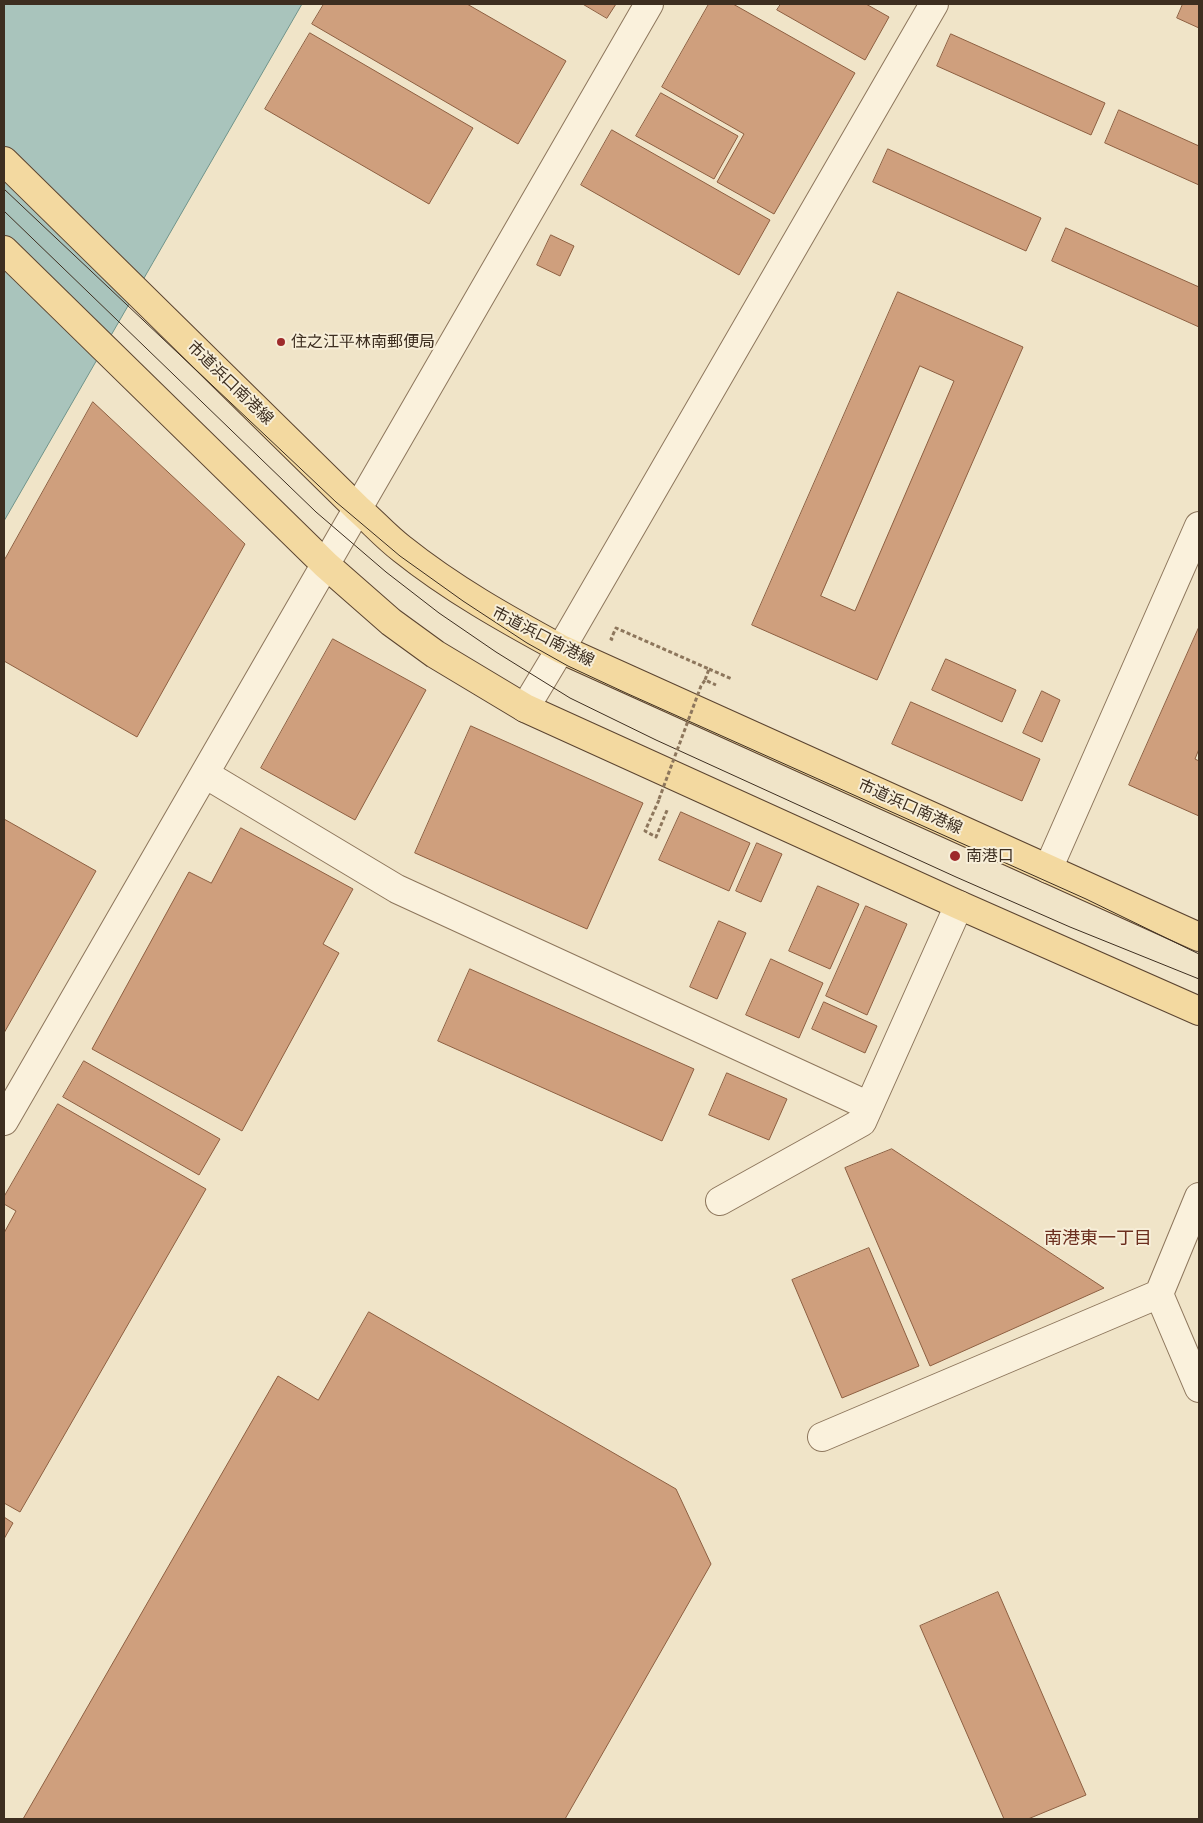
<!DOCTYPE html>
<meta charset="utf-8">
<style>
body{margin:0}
#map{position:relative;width:1203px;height:1823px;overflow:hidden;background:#f0e4c8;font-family:Literata,serif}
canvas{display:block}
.frame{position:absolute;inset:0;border:5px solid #3d2e20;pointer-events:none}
</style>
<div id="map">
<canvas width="1203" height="1823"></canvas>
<div class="frame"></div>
</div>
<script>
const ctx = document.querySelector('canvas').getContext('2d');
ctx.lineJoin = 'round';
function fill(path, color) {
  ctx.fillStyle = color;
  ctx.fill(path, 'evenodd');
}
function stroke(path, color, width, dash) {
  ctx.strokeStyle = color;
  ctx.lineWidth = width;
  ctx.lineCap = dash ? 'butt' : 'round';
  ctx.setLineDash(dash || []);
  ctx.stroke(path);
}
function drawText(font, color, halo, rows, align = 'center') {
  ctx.font = font + ' Literata,"Noto Sans JP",serif';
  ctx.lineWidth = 4;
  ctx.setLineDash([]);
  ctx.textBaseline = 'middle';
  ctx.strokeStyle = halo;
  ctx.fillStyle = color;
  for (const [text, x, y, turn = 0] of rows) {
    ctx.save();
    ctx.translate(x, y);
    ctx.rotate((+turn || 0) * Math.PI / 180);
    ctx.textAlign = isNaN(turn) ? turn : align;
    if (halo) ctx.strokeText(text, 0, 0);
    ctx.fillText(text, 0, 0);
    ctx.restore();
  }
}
const water = new Path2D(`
 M 4,4 L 302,4 L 4,521 Z`);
const building = new Path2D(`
 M 324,4 L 467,4 L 566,61 L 518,144 L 312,24 Z
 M 583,4 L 616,4 L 607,18 Z
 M 709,4 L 733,4 L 855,73 L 774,214 L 717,182 L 744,134 L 662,87 Z
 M 781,4 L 866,4 L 889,17 L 865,60 L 777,10 Z
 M 1183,4 L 1199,4 L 1199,28 L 1177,18 Z
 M 310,33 L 473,128 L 429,204 L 265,109 Z
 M 951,34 L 1105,103 L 1091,135 L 937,66 Z
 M 661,93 L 738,136 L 714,179 L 636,136 Z
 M 1119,110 L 1199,146 L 1199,185 L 1105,143 Z
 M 612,130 L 770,220 L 739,275 L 581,185 Z
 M 888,149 L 1041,218 L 1026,251 L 873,182 Z
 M 1066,228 L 1199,287 L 1199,327 L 1052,261 Z
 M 551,235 L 574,246 L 560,276 L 537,265 Z
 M 898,292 L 1023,347 L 877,680 L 752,625 ZM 920,366 L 954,381 L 855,611 L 821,596 Z
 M 93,402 L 245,544 L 137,737 L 4,661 L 4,561 Z
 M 1199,627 L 1199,749 L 1195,759 L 1199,761 L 1199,816 L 1129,785 Z
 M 333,639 L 426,690 L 355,820 L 261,768 Z
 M 946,659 L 1016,690 L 1002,722 L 932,690 Z
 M 1042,691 L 1060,700 L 1042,742 L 1023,733 Z
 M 911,702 L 1040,759 L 1022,801 L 892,744 Z
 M 471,726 L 643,803 L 587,929 L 415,853 Z
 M 681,812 L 750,843 L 729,891 L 659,860 Z
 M 4,819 L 96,871 L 4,1033 Z
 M 241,828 L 353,889 L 323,944 L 339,953 L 242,1131 L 92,1049 L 189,872 L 211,883 Z
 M 757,843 L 782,854 L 761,902 L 736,891 Z
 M 818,886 L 859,904 L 830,969 L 789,951 Z
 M 866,906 L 907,924 L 867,1015 L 826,996 Z
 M 719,921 L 746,933 L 717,999 L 690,987 Z
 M 771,959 L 823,983 L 799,1038 L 746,1015 Z
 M 470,969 L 694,1069 L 662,1141 L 438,1041 Z
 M 824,1002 L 877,1026 L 865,1053 L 812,1029 Z
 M 84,1061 L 220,1139 L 199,1175 L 63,1097 Z
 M 727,1073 L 787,1099 L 769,1140 L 709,1115 Z
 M 58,1104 L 206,1189 L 20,1512 L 4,1503 L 4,1233 L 16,1211 L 4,1204 L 4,1197 Z
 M 892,1149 L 1104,1288 L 930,1366 L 845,1168 Z
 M 869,1248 L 919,1366 L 842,1398 L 792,1280 Z
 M 369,1312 L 676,1489 L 711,1564 L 565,1819 L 23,1819 L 278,1376 L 318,1400 Z
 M 4,1517 L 13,1523 L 4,1539 Z
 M 998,1592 L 1086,1795 L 1028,1819 L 1004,1819 L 920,1626 Z`);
const path = new Path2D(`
 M 613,640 L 611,639 L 616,628 L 709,669 L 705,680
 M 709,669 L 732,679
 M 659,800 L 645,831 L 656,837 L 668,808`);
const minor = new Path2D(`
 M 525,708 L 570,633 L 934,4
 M 205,774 L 397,889 L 869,1106
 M 1048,869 L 1199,526
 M 4,1121 L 649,4
 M 1199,1197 L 1159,1294 L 1199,1388
 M 720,1201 L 862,1122 L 959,905
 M 822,1437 L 1159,1294`);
const primary = new Path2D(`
 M 4,161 L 357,508 C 372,521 386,537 402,549 C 452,589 506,619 561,649 L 1199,937
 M 4,250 L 326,565 L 391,622 L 435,654 L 525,708 L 959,905 L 1199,1011`);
const tram = new Path2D(`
 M 4,189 L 336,502 L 400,556 L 463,601 L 527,643 L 568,666 L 626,693 L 1086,899 L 1199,954
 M 4,211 L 316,512 L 386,572 L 439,613 L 496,652 L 570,698 L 656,740 L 956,877 L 1070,927 L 1199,979`);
const pathBridge = new Path2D(`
 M 659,799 L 701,686 L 705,680 L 716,685`);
const markers = [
 [281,342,5,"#9e2a2b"],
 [955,856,6,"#9e2a2b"]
];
const poiNames = [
 ["住之江平林南郵便局",291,342],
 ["南港口",966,856]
];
const streetNames = [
 ["市道浜口南港線",230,383,44],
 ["市道浜口南港線",543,637,27],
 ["市道浜口南港線",910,807,24]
];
const neighbourhoodNames = [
 ["南港東一丁目",1098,1239]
];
fill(water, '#a9c4bc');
stroke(water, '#6f938a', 1);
fill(building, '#cf9f7d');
stroke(building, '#8d5f41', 1);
stroke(minor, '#8d765c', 30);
stroke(primary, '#5b4430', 30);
stroke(path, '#8d765c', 3, [4, 2.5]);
stroke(minor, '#faf1dc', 28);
stroke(primary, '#f3d9a0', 28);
stroke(tram, '#3d2e20', 1);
stroke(pathBridge, '#8d765c', 3, [4, 2.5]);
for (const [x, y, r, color] of markers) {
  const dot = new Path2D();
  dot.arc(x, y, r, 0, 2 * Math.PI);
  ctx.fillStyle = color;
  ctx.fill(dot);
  stroke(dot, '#f7eed8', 2);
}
drawText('16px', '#3d2e20', '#f7eed8', poiNames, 'left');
drawText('16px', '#3d2e20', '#f7eed8', streetNames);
drawText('18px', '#6b2e1e', '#f7eed8', neighbourhoodNames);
</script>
